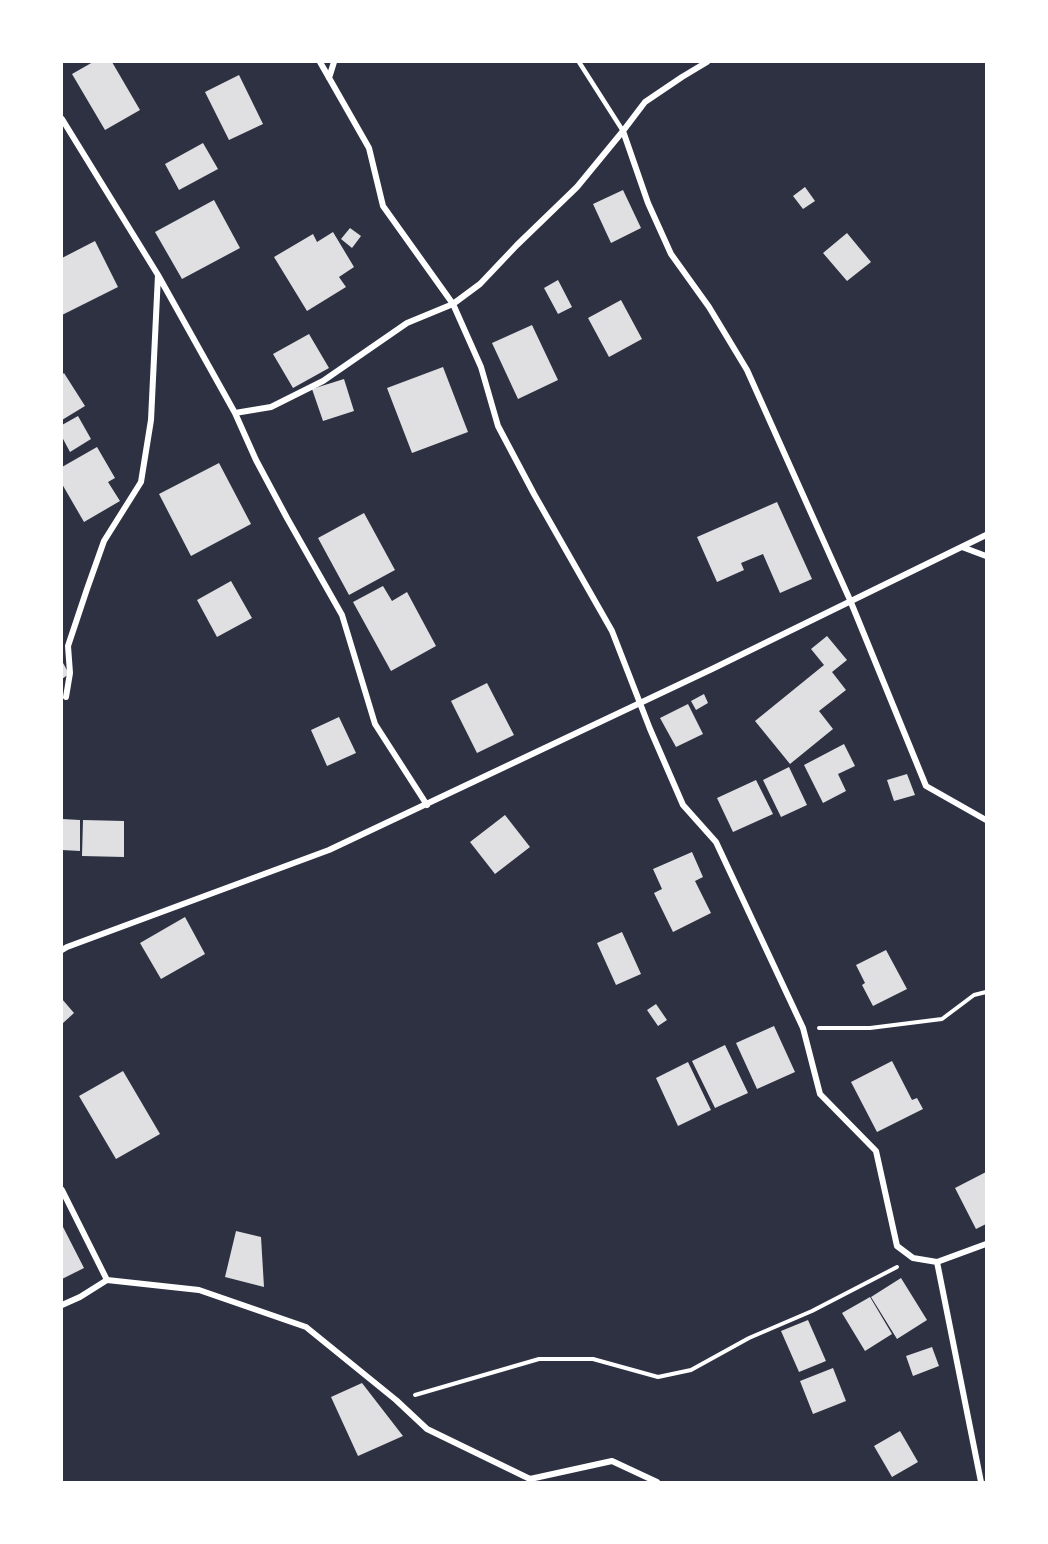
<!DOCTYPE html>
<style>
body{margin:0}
#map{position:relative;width:1048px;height:1544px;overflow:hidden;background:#2d3142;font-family:"Titillium Web",sans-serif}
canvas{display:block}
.frame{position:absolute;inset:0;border:63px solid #fff;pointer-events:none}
</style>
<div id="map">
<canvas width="1048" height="1544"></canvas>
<div class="frame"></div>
</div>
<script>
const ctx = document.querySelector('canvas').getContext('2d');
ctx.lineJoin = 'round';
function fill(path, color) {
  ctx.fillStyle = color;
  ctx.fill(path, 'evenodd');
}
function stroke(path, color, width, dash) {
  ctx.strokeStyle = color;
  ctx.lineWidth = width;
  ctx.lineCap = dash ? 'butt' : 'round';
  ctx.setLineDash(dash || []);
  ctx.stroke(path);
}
const building = new Path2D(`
 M 93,62 L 112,62 L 140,110 L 105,130 L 72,74 Z
 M 239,75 L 263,124 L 229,140 L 205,92 Z
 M 203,143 L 218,169 L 179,190 L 165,164 Z
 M 805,187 L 815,201 L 803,209 L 793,196 Z
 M 623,190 L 641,228 L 611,243 L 593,204 Z
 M 214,200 L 240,248 L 182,279 L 155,232 Z
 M 350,228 L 361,236 L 352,248 L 341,239 Z
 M 333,232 L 354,267 L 339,277 L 346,287 L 307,311 L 274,257 L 313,234 L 317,242 Z
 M 847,233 L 871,262 L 847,281 L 823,253 Z
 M 95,241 L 118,287 L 62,315 L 62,258 Z
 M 558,280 L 572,307 L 558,314 L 544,288 Z
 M 621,300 L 642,339 L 609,357 L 588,318 Z
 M 532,325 L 558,380 L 518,399 L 492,343 Z
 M 309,334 L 329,368 L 293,388 L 273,354 Z
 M 443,367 L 468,432 L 412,453 L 387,388 Z
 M 64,373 L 85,406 L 62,420 L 62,375 Z
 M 344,379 L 354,411 L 323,421 L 312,389 Z
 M 78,416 L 91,439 L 70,452 L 62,437 L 62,425 Z
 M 97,447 L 115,478 L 108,482 L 120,501 L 84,522 L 62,484 L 62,467 Z
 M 219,463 L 251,524 L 191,556 L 159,494 Z
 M 777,502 L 812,579 L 780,593 L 763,554 L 741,563 L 744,570 L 717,582 L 697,537 Z
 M 364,513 L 395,570 L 349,595 L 318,538 Z
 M 231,581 L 252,618 L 217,637 L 197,600 Z
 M 383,586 L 392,601 L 407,592 L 436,646 L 391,671 L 353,602 Z
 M 827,636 L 847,660 L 832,672 L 846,690 L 819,711 L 833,729 L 790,764 L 755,721 L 824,665 L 811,649 Z
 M 62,661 L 69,674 L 62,679 Z
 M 487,683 L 514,735 L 477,753 L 451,701 Z
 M 704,694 L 708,703 L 696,710 L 691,701 Z
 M 688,704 L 703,734 L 676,747 L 660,718 Z
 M 339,717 L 356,753 L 327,766 L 311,730 Z
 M 844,744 L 855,766 L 838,774 L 846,791 L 823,803 L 804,765 Z
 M 789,767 L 807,805 L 781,817 L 763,780 Z
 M 907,774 L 915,795 L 894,801 L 887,780 Z
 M 756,780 L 773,814 L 733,832 L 717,798 Z
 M 505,815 L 530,847 L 495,874 L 470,842 Z
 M 62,819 L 80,820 L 80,851 L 62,850 Z
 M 83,820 L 124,821 L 124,857 L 82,856 Z
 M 692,852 L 703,877 L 695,881 L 711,913 L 673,932 L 654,893 L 662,889 L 653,869 Z
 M 185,917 L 205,954 L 161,979 L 140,943 Z
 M 622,932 L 641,974 L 616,985 L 597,943 Z
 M 886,950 L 907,989 L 873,1006 L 862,985 L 865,983 L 856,965 Z
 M 62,999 L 74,1013 L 62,1024 Z
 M 656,1004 L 667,1020 L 658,1026 L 647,1010 Z
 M 774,1026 L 795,1072 L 757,1089 L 736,1043 Z
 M 725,1045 L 748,1093 L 715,1108 L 692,1061 Z
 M 892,1061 L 912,1100 L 917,1098 L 923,1109 L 877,1132 L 851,1082 Z
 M 688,1062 L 711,1110 L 678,1126 L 656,1078 Z
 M 123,1071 L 160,1134 L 116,1159 L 79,1096 Z
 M 986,1172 L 986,1224 L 976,1229 L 955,1188 Z
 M 62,1225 L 84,1268 L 62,1279 Z
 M 236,1231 L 261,1237 L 264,1287 L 225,1277 Z
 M 901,1278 L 927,1320 L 897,1339 L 871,1297 Z
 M 870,1297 L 892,1334 L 865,1351 L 842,1313 Z
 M 808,1320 L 826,1361 L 799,1372 L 781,1331 Z
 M 932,1347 L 939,1366 L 913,1376 L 906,1356 Z
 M 833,1368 L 846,1401 L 813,1414 L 800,1381 Z
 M 362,1383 L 403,1436 L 358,1456 L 331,1397 Z
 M 900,1431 L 918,1462 L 892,1477 L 874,1446 Z`);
const path = new Path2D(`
 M 819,1028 L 870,1028 L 942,1019 L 974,995 L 986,992
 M 415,1395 L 539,1359 L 593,1359 L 658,1377 L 691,1370 L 749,1338 L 812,1311 L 897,1267`);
const service = new Path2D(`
 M 579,62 L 623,131`);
const minor = new Path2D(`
 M 320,62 L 369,148 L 383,206 L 453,304 L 481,367 L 498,426 L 534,494 L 612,631 L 650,729 L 683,805 L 716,842 L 803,1028 L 820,1094 L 876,1151 L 897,1246 L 913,1258 L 937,1262 L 986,1244
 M 329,78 L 334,62
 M 62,119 L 158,275 L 151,420 L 141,482 L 104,541 L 87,589 L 68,646 L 70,673 L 66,697
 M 623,131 L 648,203 L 671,254 L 709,307 L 747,370 L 850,600 L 926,786 L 986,820
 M 158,275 L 235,413 L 256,460 L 287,518 L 342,615 L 375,724 L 427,805
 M 235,413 L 271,407 L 323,381 L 407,323 L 453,304 L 480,284 L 517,245 L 577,187 L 623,131 L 645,102 L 682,77 L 707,62
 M 962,547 L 986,556
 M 62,950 L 67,947 L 329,850 L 712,669 L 986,535
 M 62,1190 L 107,1280
 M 937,1262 L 981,1482
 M 62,1305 L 80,1297 L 107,1280 L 199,1290 L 306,1327 L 396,1400 L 427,1429 L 530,1479 L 612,1461 L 657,1482`);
fill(building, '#e0e0e3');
stroke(path, '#fff', 4);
stroke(service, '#fff', 4.5);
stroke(minor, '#fff', 6);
</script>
